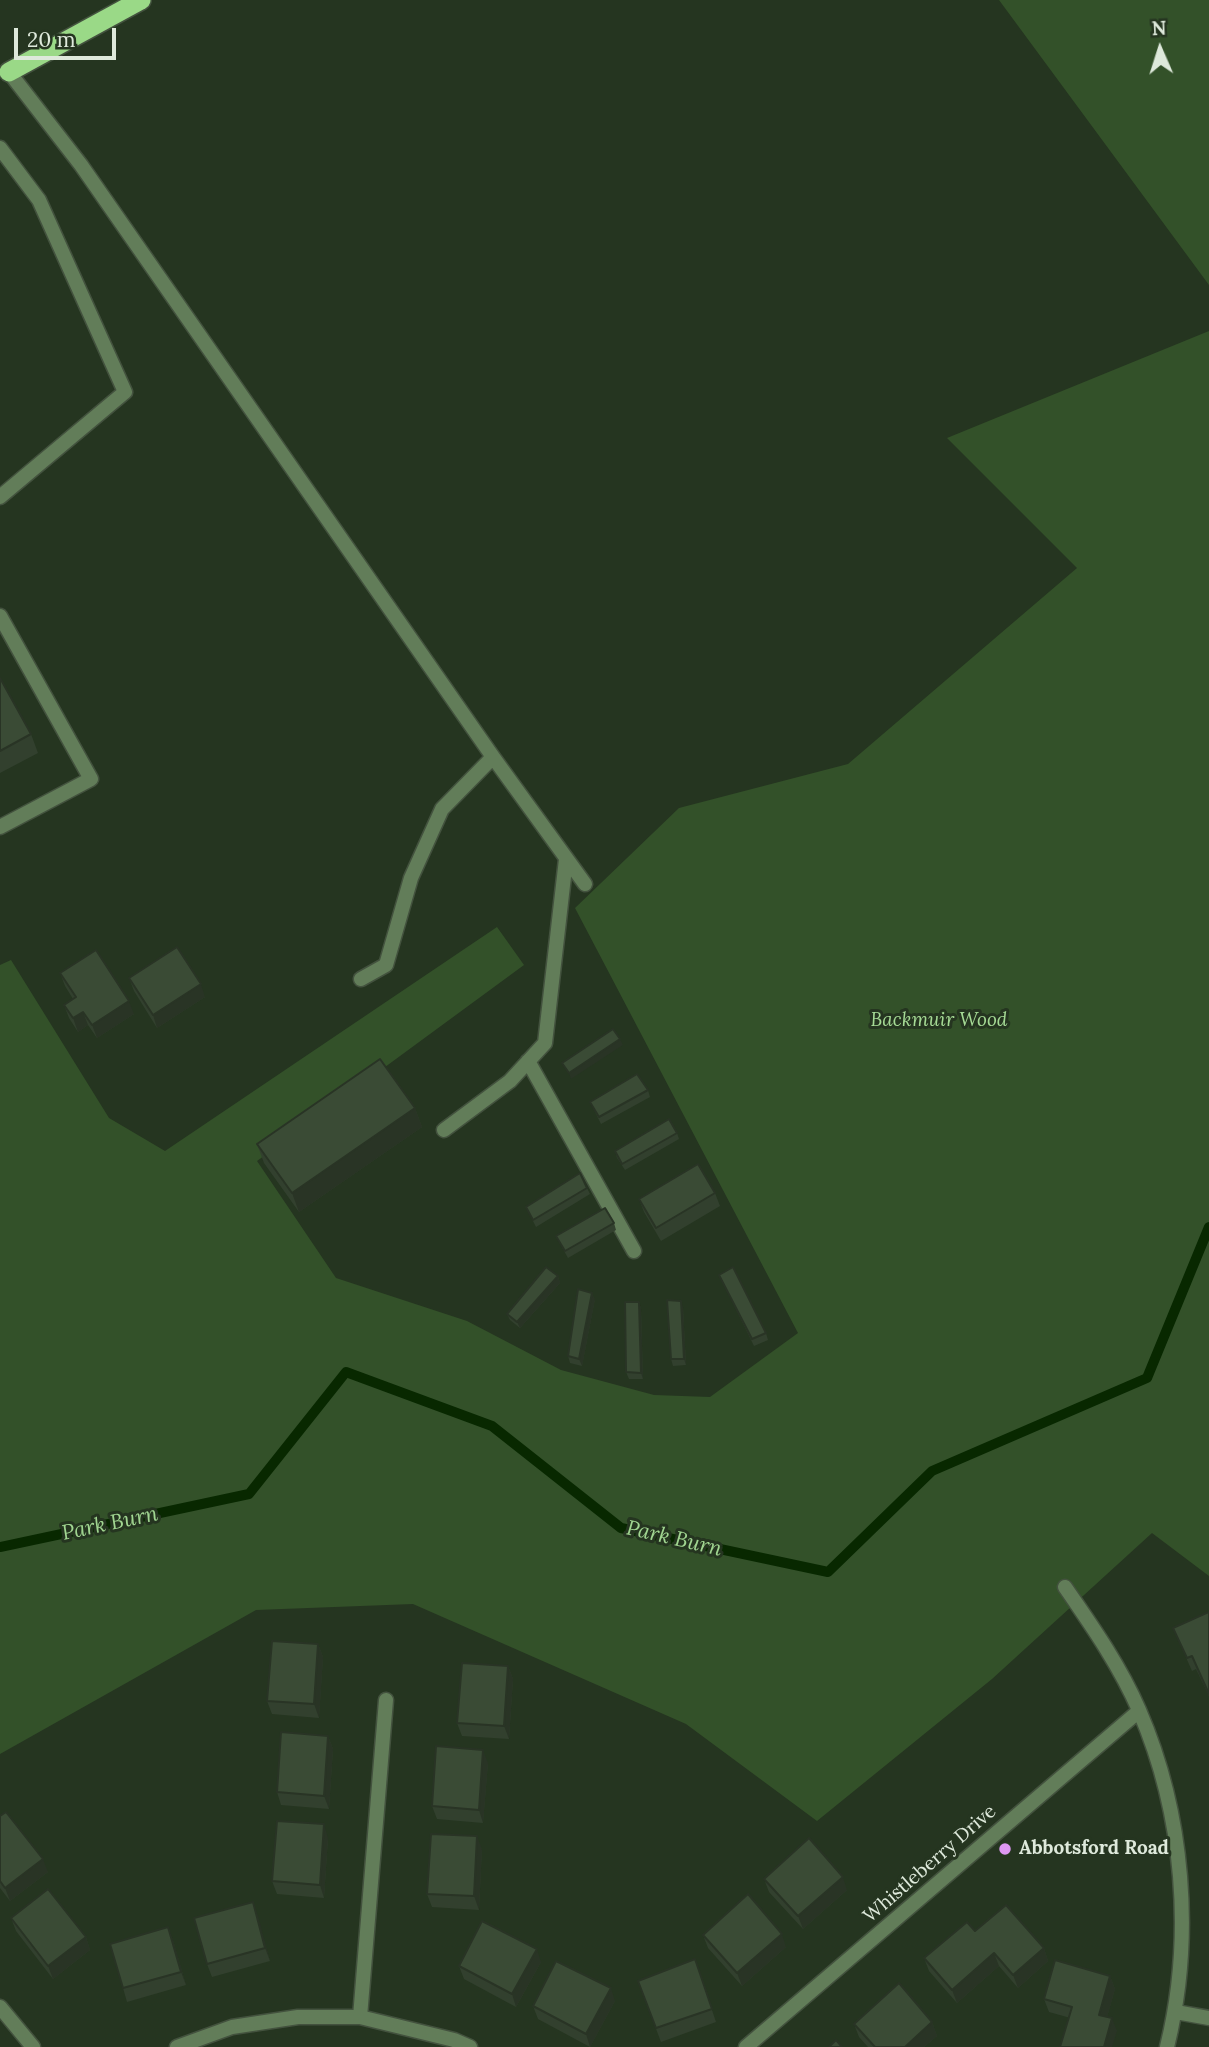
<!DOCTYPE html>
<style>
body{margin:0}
#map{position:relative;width:1209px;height:2047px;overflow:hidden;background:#253520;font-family:Lora,serif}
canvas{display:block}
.north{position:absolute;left:1125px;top:14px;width:70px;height:70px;-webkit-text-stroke:5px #253520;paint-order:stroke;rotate:357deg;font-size:19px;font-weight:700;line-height:28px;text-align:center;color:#dee9db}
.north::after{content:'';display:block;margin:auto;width:24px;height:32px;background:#dee9db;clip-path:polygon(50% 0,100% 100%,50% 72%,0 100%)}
.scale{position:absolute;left:14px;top:28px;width:102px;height:32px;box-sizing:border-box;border:4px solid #dee9db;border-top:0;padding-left:9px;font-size:21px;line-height:24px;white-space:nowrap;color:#dee9db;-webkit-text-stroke:5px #253520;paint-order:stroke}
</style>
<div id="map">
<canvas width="1209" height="2047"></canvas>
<div class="north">N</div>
<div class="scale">20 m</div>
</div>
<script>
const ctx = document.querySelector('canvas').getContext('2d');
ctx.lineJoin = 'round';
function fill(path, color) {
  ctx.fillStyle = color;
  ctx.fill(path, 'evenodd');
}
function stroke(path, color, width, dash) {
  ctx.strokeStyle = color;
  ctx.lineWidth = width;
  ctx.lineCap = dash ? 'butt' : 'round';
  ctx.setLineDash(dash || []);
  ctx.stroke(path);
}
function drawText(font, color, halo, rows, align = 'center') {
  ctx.font = font + ' Lora,serif';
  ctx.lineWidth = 6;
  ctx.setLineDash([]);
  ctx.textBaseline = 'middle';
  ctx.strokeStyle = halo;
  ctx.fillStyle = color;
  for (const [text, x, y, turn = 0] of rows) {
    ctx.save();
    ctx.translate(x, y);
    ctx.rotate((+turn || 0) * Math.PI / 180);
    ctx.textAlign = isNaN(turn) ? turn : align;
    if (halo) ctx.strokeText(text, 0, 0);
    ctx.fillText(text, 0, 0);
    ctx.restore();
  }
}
const green = new Path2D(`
 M 999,0 L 1209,0 L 1209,285 Z
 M 1209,331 L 1209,1576 L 1152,1533 L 992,1679 L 817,1821 L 686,1724 L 413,1604 L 256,1610 L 0,1754 L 0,965 L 11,960 L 109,1118 L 165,1151 L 497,927 L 524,965 L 257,1161 L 336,1278 L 467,1321 L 561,1370 L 654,1395 L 710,1397 L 798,1333 L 575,908 L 679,808 L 848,764 L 1077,568 L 947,438 Z`);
const stream = new Path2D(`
 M 0,1547 L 249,1494 L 346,1372 L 492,1426 L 621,1528 L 828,1572 L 932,1471 L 1147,1378 L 1209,1227`);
const service = new Path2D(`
 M 9,72 L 81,165 L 493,757 L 585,884
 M 0,148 L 39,200 L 125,392 L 0,497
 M 0,616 L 91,779 L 0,827
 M 361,979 L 386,965 L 411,878 L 442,809 L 493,757
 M 528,1061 L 634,1251
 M 444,1130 L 510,1081 L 545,1043 L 566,859`);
const minor = new Path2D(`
 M 1065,1587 C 1092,1626 1120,1666 1139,1710 C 1184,1814 1194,1937 1167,2047
 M 0,2007 L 33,2047
 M 1176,2012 L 1209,2018
 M 360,2017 L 386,1700
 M 177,2047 L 232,2027 L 298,2017 L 360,2017 L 454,2040 L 470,2047
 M 746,2047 L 1139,1711`);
const trunk = new Path2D(`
 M 9,72 L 141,0`);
const wall = new Path2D(`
 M 0,678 L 31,734 L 38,753 L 0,773 Z
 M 60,973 L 134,1014 L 97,1038 L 88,1025 L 78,1032 L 69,1018 L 64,1005 L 73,999 L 65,986 Z
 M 129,978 L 205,997 L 157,1028 L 134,991 Z
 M 648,1090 L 650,1097 L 601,1124 L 590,1102 Z
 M 415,1108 L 422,1127 L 299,1212 L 264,1163 L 257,1144 Z
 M 677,1133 L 679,1139 L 625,1170 L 617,1158 L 615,1151 Z
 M 587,1188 L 590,1194 L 536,1227 L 526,1207 Z
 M 715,1193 L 720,1206 L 661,1241 L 644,1212 L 639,1199 Z
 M 614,1223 L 616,1230 L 568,1258 L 559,1242 L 556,1236 Z
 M 719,1275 L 766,1333 L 768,1340 L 754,1346 Z
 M 558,1276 L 560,1283 L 520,1328 L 510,1320 L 507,1314 Z
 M 595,1299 L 582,1366 L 570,1363 L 568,1356 Z
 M 639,1302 L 641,1309 L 643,1379 L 629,1379 L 626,1372 Z
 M 683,1307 L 686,1365 L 673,1366 L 671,1359 Z
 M 1209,1612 L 1209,1696 L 1196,1669 L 1192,1671 L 1173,1628 Z
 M 318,1644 L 323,1657 L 319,1718 L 272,1714 L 267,1701 Z
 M 508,1666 L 513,1679 L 509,1739 L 462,1736 L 457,1723 Z
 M 328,1736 L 333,1749 L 329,1809 L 281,1805 L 277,1792 Z
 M 488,1763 L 483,1823 L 437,1819 L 432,1806 Z
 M 0,1816 L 48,1872 L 10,1901 L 0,1888 Z
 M 328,1838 L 324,1898 L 277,1894 L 272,1881 Z
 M 482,1849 L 479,1910 L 432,1907 L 427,1894 Z
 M 764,1879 L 847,1890 L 803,1929 L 769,1892 Z
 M 253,1902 L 270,1961 L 212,1977 L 207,1964 Z
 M 11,1918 L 86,1937 L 90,1950 L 53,1979 L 16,1931 Z
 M 975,1931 L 1044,1948 L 1048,1961 L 1018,1988 L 999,1966 L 957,2003 L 929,1971 L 924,1958 Z
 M 703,1935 L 786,1947 L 742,1986 L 708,1948 Z
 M 173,1940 L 186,1985 L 127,2002 L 123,1988 Z
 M 695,1959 L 716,2022 L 661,2042 L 638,1981 Z
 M 541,1962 L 516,2007 L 464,1979 L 459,1966 Z
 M 1110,1976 L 1115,1989 L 1107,2017 L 1117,2031 L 1049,2012 L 1044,1999 Z
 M 615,2001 L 590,2047 L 538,2019 L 533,2006 Z
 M 932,2022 L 937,2036 L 924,2047 L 868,2047 L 859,2037 L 854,2024 Z`);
const shadedWall = new Path2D(`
 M 201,984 L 205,997 L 157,1028 L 153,1015 Z
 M 129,1001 L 134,1014 L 97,1038 L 92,1025 Z
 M 83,1012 L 88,1025 L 78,1032 L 73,1018 Z
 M 620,1039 L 623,1045 L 571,1079 L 569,1073 Z
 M 415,1108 L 422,1127 L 299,1212 L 292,1193 Z
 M 558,1276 L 560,1283 L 520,1328 L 517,1322 Z
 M 592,1293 L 595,1299 L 582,1366 L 579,1359 Z
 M 681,1301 L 683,1307 L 686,1365 L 684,1359 Z
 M 639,1302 L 641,1309 L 643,1379 L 641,1373 Z
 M 318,1644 L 323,1657 L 319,1718 L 314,1704 Z
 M 508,1666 L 513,1679 L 509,1739 L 504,1726 Z
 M 328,1736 L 333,1749 L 329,1809 L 324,1796 Z
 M 483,1750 L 488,1763 L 483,1823 L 479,1810 Z
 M 324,1824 L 328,1838 L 324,1898 L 320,1885 Z
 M 477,1836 L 482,1849 L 479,1910 L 474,1896 Z
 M 43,1859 L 48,1872 L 10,1901 L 5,1888 Z
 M 843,1877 L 847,1890 L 803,1929 L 798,1916 Z
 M 253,1902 L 258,1915 L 270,1961 L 265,1948 Z
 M 168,1927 L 173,1940 L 186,1985 L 181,1972 Z
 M 782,1934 L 786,1947 L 742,1986 L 737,1973 Z
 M 86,1937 L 90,1950 L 53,1979 L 48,1966 Z
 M 1044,1948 L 1048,1961 L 1018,1988 L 1013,1975 Z
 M 537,1949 L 541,1962 L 516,2007 L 512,1994 Z
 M 994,1953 L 999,1966 L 957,2003 L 952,1990 Z
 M 1110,1976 L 1115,1989 L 1104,2028 L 1099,2015 Z
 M 611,1988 L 615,2001 L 590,2047 L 586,2034 Z
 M 1112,2018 L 1117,2031 L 1112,2047 L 1104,2047 Z
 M 932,2022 L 937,2036 L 924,2047 L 905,2047 Z`);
const building = new Path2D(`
 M 0,678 L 31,734 L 0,751 Z
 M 177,947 L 201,984 L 153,1015 L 129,978 Z
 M 96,950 L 129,1001 L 92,1025 L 83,1012 L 73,1018 L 64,1005 L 76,997 L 60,973 Z
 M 613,1029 L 620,1039 L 569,1073 L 562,1063 Z
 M 380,1059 L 415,1108 L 292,1193 L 257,1144 Z
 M 637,1074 L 648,1090 L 599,1117 L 590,1102 Z
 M 669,1119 L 677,1133 L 622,1164 L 615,1151 Z
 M 698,1164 L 715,1193 L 656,1228 L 639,1199 Z
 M 580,1173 L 587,1188 L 533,1220 L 526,1207 Z
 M 605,1208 L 614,1223 L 565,1251 L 556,1236 Z
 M 546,1267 L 558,1276 L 517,1322 L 507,1314 Z
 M 733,1267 L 766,1333 L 752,1339 L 719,1275 Z
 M 578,1289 L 592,1293 L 579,1359 L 568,1356 Z
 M 667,1300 L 681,1301 L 684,1359 L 671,1359 Z
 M 625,1302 L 639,1302 L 641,1373 L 626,1372 Z
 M 1209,1612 L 1209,1694 L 1192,1656 L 1187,1658 L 1173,1628 Z
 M 272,1641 L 318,1644 L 314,1704 L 267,1701 Z
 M 462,1663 L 508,1666 L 504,1726 L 457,1723 Z
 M 281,1732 L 328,1736 L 324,1796 L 277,1792 Z
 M 436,1746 L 483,1750 L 479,1810 L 432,1806 Z
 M 6,1812 L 43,1859 L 5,1888 L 0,1881 L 0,1816 Z
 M 277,1821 L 324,1824 L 320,1885 L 272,1881 Z
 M 431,1834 L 477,1836 L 474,1896 L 427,1894 Z
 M 809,1838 L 843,1877 L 798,1916 L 764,1879 Z
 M 48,1889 L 86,1937 L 48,1966 L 11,1918 Z
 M 748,1894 L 782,1934 L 737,1973 L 703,1935 Z
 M 253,1902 L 265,1948 L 207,1964 L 194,1918 Z
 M 1006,1905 L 1044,1948 L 1013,1975 L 994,1953 L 952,1990 L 924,1958 L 967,1922 L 975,1931 Z
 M 482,1921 L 537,1949 L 512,1994 L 459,1966 Z
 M 168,1927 L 181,1972 L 123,1988 L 110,1944 Z
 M 695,1959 L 712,2009 L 656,2028 L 638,1981 Z
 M 1055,1960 L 1110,1976 L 1099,2015 L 1112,2018 L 1104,2047 L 1060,2047 L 1072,2007 L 1044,1999 Z
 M 556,1961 L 611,1988 L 586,2034 L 533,2006 Z
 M 899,1983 L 932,2022 L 905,2047 L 875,2047 L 854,2024 Z
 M 836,2040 L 842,2047 L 829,2047 Z`);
const markers = [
 [1005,1849,7,"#de98f2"]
];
const parkNames = [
 ["Backmuir Wood",939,1021]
];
const poiNames = [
 ["Abbotsford Road",1019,1849]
];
const streetNames = [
 ["Whistleberry Drive",930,1864,-41]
];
const waterNames = [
 ["Park Burn",110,1524,-12],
 ["Park Burn",674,1539,13]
];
fill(green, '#335129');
stroke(stream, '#082800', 10);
stroke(service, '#43523e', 17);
stroke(minor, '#43523e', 17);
stroke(trunk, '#43523e', 22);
stroke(service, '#627d59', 14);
stroke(minor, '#627d59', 14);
stroke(trunk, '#9ad987', 19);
fill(wall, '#32402e');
fill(shadedWall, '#293425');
fill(building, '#3a4b35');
stroke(building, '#293425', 2);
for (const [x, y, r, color] of markers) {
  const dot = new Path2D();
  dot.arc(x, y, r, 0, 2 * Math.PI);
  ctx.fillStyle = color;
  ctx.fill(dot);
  stroke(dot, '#253520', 2.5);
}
drawText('italic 19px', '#a5da95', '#253520', parkNames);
drawText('bold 19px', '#dee9db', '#253520', poiNames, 'left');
drawText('19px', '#dee9db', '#253520', streetNames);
drawText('italic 21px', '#a1d691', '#253520', waterNames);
</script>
